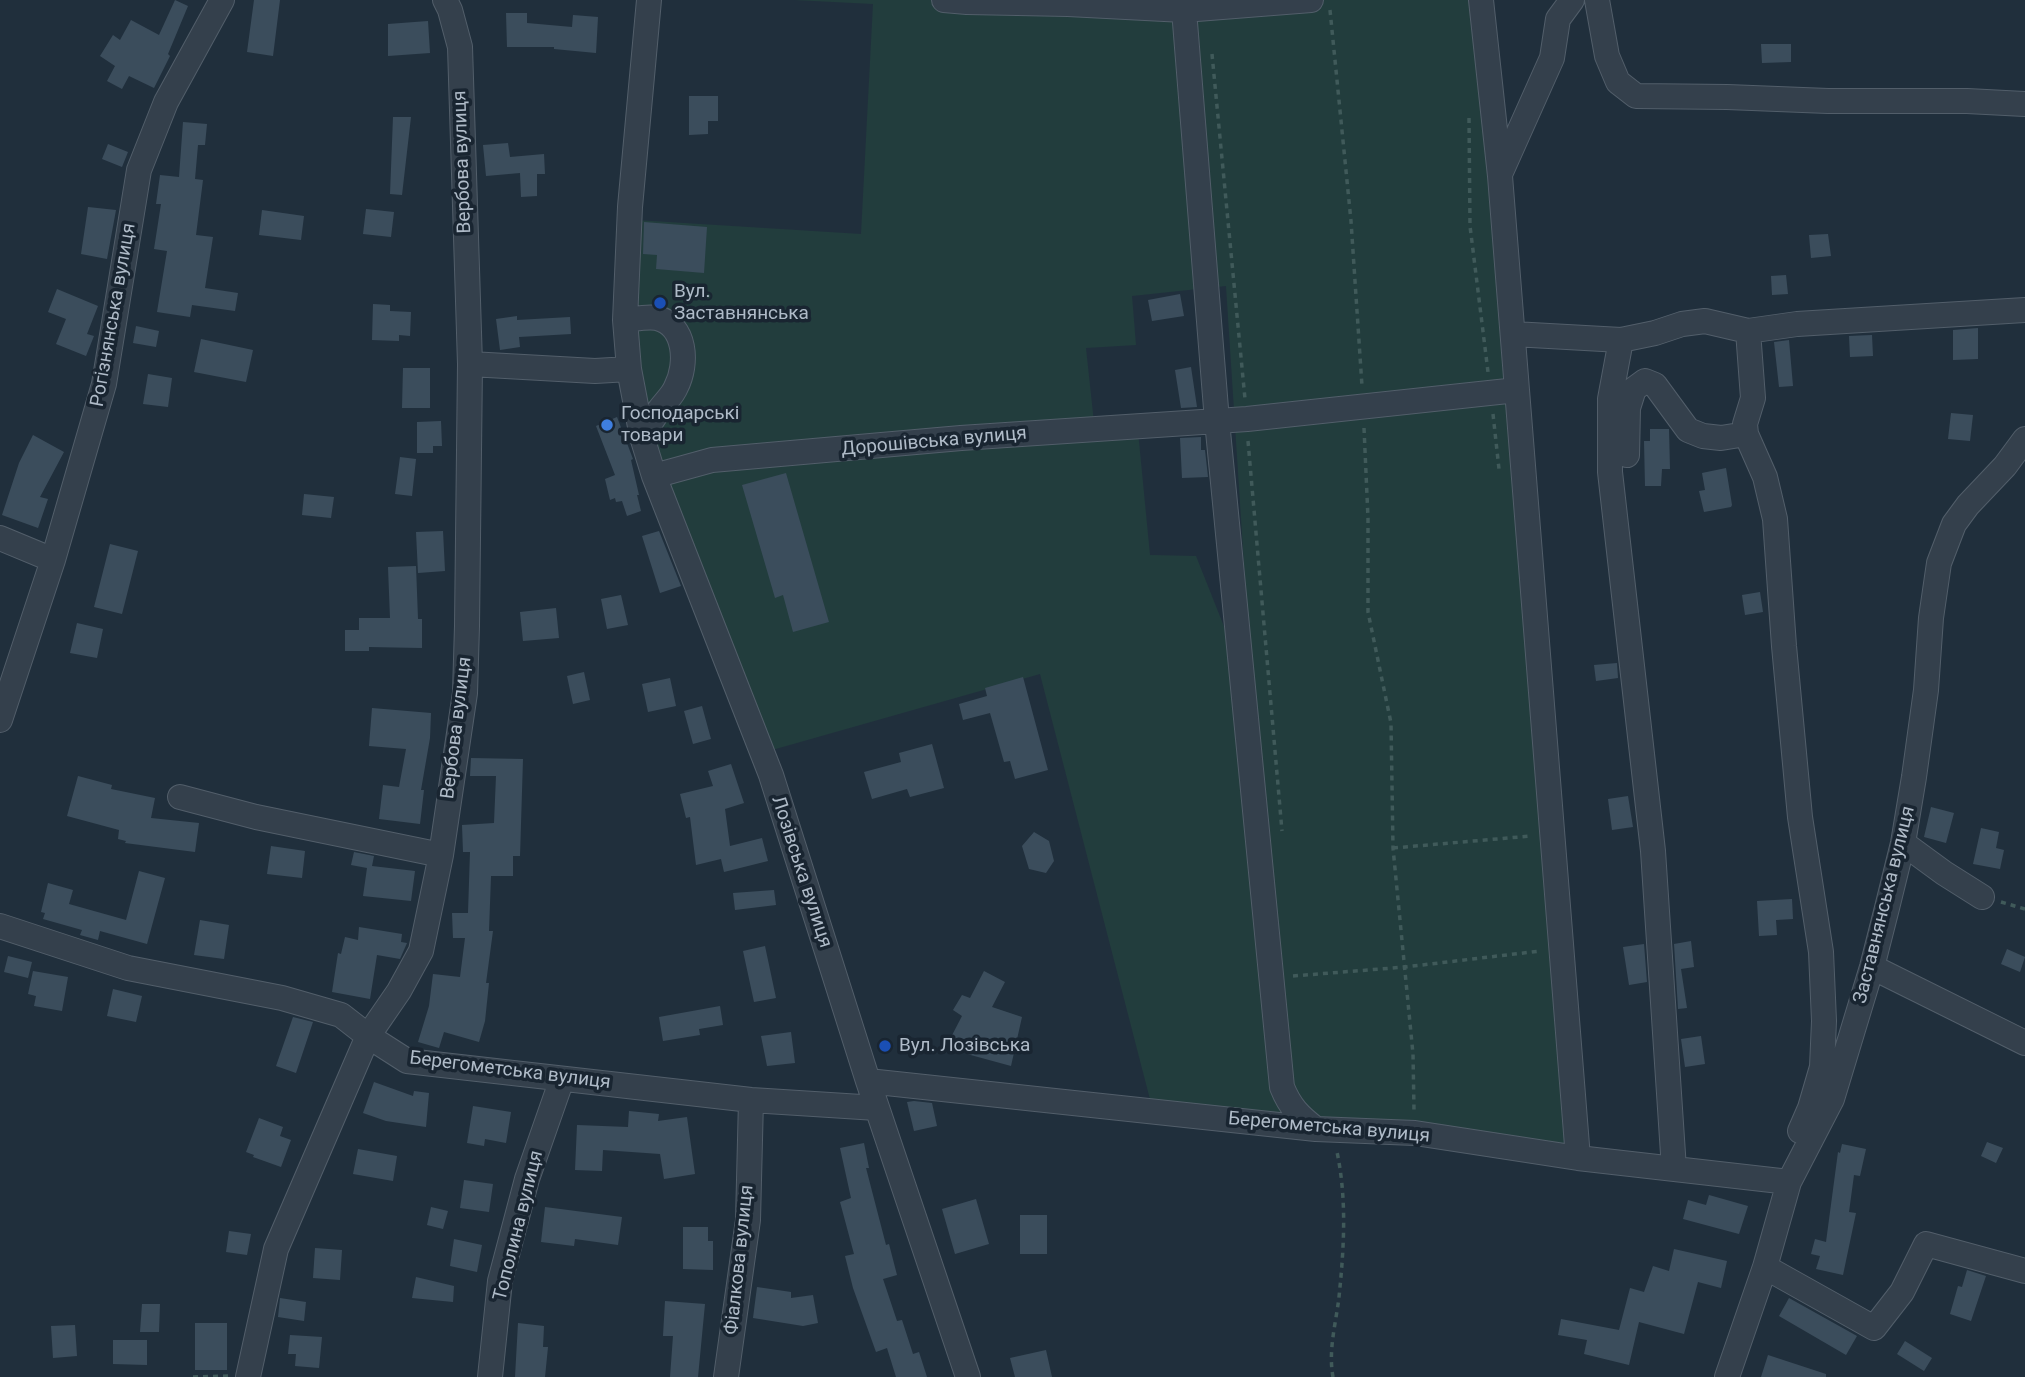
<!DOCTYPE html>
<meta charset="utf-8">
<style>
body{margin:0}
canvas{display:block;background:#202f3c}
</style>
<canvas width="2025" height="1377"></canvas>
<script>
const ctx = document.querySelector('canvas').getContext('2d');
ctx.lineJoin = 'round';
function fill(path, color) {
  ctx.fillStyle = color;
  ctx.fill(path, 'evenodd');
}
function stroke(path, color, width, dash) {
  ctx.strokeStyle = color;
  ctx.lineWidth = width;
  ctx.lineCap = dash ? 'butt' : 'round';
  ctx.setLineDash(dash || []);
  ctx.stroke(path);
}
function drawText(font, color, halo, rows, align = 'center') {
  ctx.font = font + ' Roboto,sans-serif';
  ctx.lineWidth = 7;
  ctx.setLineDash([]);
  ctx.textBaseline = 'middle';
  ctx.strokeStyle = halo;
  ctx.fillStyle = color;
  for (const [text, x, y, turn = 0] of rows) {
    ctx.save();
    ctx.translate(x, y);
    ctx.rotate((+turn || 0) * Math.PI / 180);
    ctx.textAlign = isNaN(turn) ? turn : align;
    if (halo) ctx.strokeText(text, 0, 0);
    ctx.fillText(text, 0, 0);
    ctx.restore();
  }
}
const green = new Path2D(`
 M 794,0 L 1476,0 L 1575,1155 L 1152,1107 L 1040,674 L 758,754 L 624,381 L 636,220 L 861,234 L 873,4 ZM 1226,286 L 1248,627 L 1225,629 L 1196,556 L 1150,555 L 1137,421 L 1094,423 L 1086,348 L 1136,345 L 1132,296 Z`);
const building = new Path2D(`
 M 175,0 L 188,6 L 168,54 L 170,56 L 154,88 L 129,76 L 122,89 L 107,81 L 115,66 L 100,56 L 113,35 L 120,40 L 131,20 L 159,35 Z
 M 254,0 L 280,0 L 273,56 L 247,52 Z
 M 506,13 L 527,13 L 527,23 L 572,27 L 573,15 L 598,17 L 596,53 L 554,49 L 554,47 L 507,47 Z
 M 428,21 L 430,53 L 388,56 L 388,24 Z
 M 1761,44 L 1791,44 L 1791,62 L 1762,63 Z
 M 689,96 L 718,96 L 718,121 L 708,121 L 708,134 L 689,135 Z
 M 393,117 L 411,117 L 402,195 L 390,194 Z
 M 183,122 L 207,124 L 205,145 L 198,145 L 195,179 L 203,180 L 196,235 L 213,237 L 205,288 L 238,293 L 235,311 L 192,305 L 190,317 L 157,312 L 167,251 L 154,249 L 161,204 L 156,204 L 160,175 L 179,177 Z
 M 508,143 L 510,157 L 544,154 L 545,174 L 537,174 L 537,196 L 521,197 L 520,173 L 486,176 L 483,145 Z
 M 108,144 L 128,152 L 122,167 L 102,159 Z
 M 88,207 L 116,210 L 107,259 L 81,254 Z
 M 366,209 L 394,212 L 391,237 L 363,234 Z
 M 262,210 L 304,216 L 301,240 L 259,235 Z
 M 644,222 L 707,227 L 704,273 L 656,269 L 657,255 L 643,254 Z
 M 1828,234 L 1831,256 L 1811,258 L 1809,235 Z
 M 1786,275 L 1788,294 L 1772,295 L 1771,276 Z
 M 57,289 L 98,306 L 87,334 L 94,336 L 86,356 L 56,344 L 66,319 L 48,312 Z
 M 1180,294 L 1184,316 L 1152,321 L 1148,300 Z
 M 373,304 L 390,305 L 390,311 L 411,312 L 410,336 L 399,335 L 399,341 L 372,340 Z
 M 517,316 L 517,320 L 570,317 L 571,334 L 519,337 L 520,347 L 500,350 L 496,319 Z
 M 136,326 L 159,331 L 156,347 L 133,343 Z
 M 1978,328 L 1978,359 L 1953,360 L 1953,330 Z
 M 1872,335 L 1873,356 L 1850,357 L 1849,336 Z
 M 201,339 L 253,350 L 246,382 L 194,372 Z
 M 1789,340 L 1793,386 L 1779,387 L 1774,342 Z
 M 1191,367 L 1197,407 L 1181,408 L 1175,370 Z
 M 403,368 L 430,368 L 430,408 L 402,408 Z
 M 148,374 L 172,378 L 168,407 L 143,404 Z
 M 1951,413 L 1973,415 L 1970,441 L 1948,439 Z
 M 617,417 L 633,459 L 631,460 L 639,495 L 637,495 L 641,511 L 627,516 L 622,501 L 616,502 L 615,498 L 610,500 L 605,479 L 615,475 L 596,426 Z
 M 441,421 L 442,446 L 433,446 L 433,453 L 417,453 L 417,422 Z
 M 1650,429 L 1669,429 L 1670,469 L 1662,469 L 1661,486 L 1645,486 L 1644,441 L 1650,441 Z
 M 33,435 L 64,452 L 40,497 L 48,499 L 38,528 L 2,515 L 19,463 Z
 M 1201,437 L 1201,450 L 1205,450 L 1208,477 L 1182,478 L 1180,438 Z
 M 400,457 L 416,459 L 412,496 L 395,494 Z
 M 1726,468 L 1732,505 L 1731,507 L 1704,512 L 1699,491 L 1705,490 L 1702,473 Z
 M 786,473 L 829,622 L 793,632 L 783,595 L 775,598 L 742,485 Z
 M 304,494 L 334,497 L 331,518 L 302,515 Z
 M 443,531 L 445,571 L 418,573 L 416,532 Z
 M 659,531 L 681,586 L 660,593 L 642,536 Z
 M 110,544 L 138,551 L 122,614 L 94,607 Z
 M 416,566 L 418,619 L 422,619 L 422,648 L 369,647 L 369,651 L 345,651 L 345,630 L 359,630 L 359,618 L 390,618 L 388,567 Z
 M 1760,592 L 1763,612 L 1745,615 L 1742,595 Z
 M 621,595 L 628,625 L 607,629 L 601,599 Z
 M 556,608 L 559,638 L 523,641 L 520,612 Z
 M 77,623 L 103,629 L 97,658 L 70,653 Z
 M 1617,663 L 1618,678 L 1596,681 L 1594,665 Z
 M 584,672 L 590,700 L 573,704 L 567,676 Z
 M 1023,677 L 1048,770 L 1015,779 L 1010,761 L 1004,762 L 990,713 L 963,720 L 959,704 L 987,696 L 985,688 Z
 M 670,678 L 676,706 L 648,712 L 642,684 Z
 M 702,706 L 711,739 L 693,744 L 684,711 Z
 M 372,708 L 431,713 L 430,738 L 421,790 L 424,790 L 420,824 L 379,819 L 383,785 L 399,787 L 406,749 L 369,746 Z
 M 932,744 L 944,788 L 910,797 L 907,789 L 872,799 L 864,772 L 901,762 L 899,753 Z
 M 471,758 L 523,759 L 520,856 L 513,856 L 513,876 L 491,876 L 489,931 L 493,931 L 486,983 L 489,983 L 485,1021 L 479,1042 L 444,1032 L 439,1048 L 418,1042 L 429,1006 L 433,974 L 460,977 L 465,938 L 453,938 L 452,913 L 468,913 L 470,852 L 463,852 L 462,825 L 494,823 L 496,776 L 470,776 Z
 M 731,764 L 744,803 L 725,809 L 730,846 L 762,838 L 768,861 L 724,872 L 721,859 L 696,865 L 690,817 L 686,818 L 680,794 L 713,786 L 708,771 Z
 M 78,776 L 112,785 L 111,789 L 155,798 L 151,818 L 199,823 L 195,852 L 125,843 L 126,841 L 118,839 L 119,830 L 67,816 Z
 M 1628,796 L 1633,827 L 1612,830 L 1608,799 Z
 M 1931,807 L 1954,813 L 1946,843 L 1924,837 Z
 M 1981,828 L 1999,832 L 1996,848 L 2004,850 L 2000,869 L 1973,864 Z
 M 1034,832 L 1049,841 L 1054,861 L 1046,873 L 1029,869 L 1022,846 Z
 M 271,846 L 305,851 L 302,878 L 267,874 Z
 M 354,852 L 374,856 L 372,866 L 415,871 L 411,901 L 363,896 L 367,868 L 351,865 Z
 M 139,871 L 165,878 L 147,944 L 100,931 L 98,940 L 80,935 L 82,930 L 43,919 L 45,913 L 41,912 L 48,883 L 73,890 L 69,904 L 126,920 Z
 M 774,890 L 776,905 L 735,910 L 733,893 Z
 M 1792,899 L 1793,919 L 1776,920 L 1777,935 L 1759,936 L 1757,901 Z
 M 200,920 L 229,925 L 224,959 L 194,955 Z
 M 359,927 L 402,934 L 401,942 L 407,943 L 400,959 L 377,955 L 370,999 L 332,992 L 338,953 L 341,954 L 345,937 L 358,940 Z
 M 1691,941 L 1694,967 L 1681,969 L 1687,1008 L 1678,1009 L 1674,944 Z
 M 1644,944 L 1647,982 L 1629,985 L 1623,947 Z
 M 765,946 L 776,998 L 754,1002 L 743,951 Z
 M 2007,949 L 2025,957 L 2020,972 L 2001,964 Z
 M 8,956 L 32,962 L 28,978 L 4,972 Z
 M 33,971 L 68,977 L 62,1011 L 34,1006 L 36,996 L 28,994 Z
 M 984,971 L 1005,982 L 992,1007 L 1022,1017 L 1011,1066 L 967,1054 L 948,1043 L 962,1016 L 953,1010 L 962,995 L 970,998 Z
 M 113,989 L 142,996 L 136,1022 L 107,1016 Z
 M 720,1006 L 723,1025 L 699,1029 L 700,1035 L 663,1041 L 659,1017 Z
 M 293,1017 L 313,1022 L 296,1073 L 276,1066 Z
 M 791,1032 L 795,1063 L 767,1066 L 761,1036 Z
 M 1701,1036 L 1705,1064 L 1685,1067 L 1681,1039 Z
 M 374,1082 L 413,1096 L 414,1091 L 429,1093 L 426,1127 L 386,1121 L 363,1113 Z
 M 914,1101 L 932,1103 L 937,1126 L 914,1131 L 907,1102 Z
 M 473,1106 L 511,1112 L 506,1143 L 485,1139 L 484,1146 L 467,1143 Z
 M 629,1111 L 659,1114 L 658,1121 L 687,1117 L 695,1174 L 664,1179 L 660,1154 L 603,1150 L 602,1171 L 575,1170 L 577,1125 L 628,1127 Z
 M 259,1118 L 283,1127 L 280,1136 L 291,1140 L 281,1167 L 253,1157 L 254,1155 L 246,1152 Z
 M 1987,1142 L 2003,1148 L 1996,1163 L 1981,1156 Z
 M 864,1143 L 869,1168 L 866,1168 L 886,1245 L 889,1244 L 897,1275 L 883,1279 L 897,1321 L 902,1320 L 913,1354 L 919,1352 L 927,1377 L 896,1377 L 887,1348 L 876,1352 L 853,1288 L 845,1256 L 854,1254 L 840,1202 L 851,1198 L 840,1148 Z
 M 1842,1144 L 1866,1149 L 1860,1176 L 1854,1175 L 1849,1212 L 1856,1213 L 1843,1275 L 1816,1269 L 1820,1256 L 1811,1254 L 1815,1239 L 1826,1242 L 1838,1152 L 1840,1153 Z
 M 358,1149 L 397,1156 L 393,1181 L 353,1174 Z
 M 464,1180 L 493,1184 L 489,1212 L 460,1208 Z
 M 1709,1195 L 1748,1206 L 1739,1234 L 1683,1219 L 1688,1200 L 1706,1205 Z
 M 976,1199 L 989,1244 L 955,1254 L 942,1209 Z
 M 431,1207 L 448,1211 L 443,1229 L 427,1225 Z
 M 545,1207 L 622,1217 L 618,1245 L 575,1239 L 574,1246 L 541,1242 Z
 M 1020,1215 L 1047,1215 L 1047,1254 L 1020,1254 Z
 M 683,1227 L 708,1227 L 708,1241 L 713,1241 L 713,1270 L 683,1269 Z
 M 229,1231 L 251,1234 L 247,1255 L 226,1252 Z
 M 454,1239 L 482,1245 L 477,1272 L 450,1266 Z
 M 315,1248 L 342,1250 L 340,1280 L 313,1278 Z
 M 1674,1249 L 1727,1261 L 1721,1288 L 1698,1282 L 1684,1334 L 1639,1322 L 1629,1365 L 1584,1354 L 1587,1340 L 1558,1335 L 1561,1319 L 1619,1330 L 1630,1288 L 1644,1292 L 1653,1266 L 1669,1271 Z
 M 1967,1270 L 1986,1276 L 1971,1321 L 1950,1314 L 1958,1286 L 1962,1287 Z
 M 416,1277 L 454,1286 L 453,1302 L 412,1298 Z
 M 757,1287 L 791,1292 L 791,1298 L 813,1295 L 818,1323 L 803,1326 L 753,1318 Z
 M 280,1298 L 306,1302 L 304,1321 L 278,1317 Z
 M 1789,1298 L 1857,1336 L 1846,1355 L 1779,1316 Z
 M 665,1301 L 705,1304 L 698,1377 L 670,1377 L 673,1336 L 663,1336 Z
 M 142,1304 L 160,1304 L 159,1332 L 140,1332 Z
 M 195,1323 L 227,1323 L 227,1370 L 195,1370 Z
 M 518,1323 L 544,1326 L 543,1347 L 548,1347 L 545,1377 L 515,1377 Z
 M 75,1325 L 77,1356 L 53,1358 L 51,1326 Z
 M 290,1335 L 322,1337 L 319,1368 L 295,1366 L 296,1354 L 288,1354 Z
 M 113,1340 L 147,1340 L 147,1365 L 113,1364 Z
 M 1905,1341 L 1932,1358 L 1924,1371 L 1897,1354 Z
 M 1046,1350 L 1052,1377 L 1015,1377 L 1010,1358 Z
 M 1768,1355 L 1826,1374 L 1826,1377 L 1761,1377 Z`);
const path = new Path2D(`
 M 1330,10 L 1351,221 L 1362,386
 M 1212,54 L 1245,399
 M 1469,118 L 1470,226 L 1488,372
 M 1493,414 L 1499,469
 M 1364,428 L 1368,518 L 1368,612 L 1391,723 L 1393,848 L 1413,1054 L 1414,1110
 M 1248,441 L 1282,831
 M 1393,848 L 1531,836
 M 2001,902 L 2025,909
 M 1293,976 L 1405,967 L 1540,951
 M 193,1377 L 228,1376
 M 1333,1377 C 1328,1350 1336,1323 1339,1297 C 1344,1249 1347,1199 1337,1152`);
const minor = new Path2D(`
 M 649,0 L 630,207 L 625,320 L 629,369 L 642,437 L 654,476 L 771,775 L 868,1081 L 968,1377
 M 944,0 L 967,2 L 1068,4 L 1184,10 L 1311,0
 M 1481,0 L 1500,176 L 1578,1158
 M 1597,0 L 1607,56 L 1618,82 L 1636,96 L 1727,97 L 1828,101 L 1967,101 L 2025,104
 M 1184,10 L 1217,421 L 1282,1087 C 1290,1107 1299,1116 1316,1129
 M 1501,172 L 1552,58 L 1558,19 L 1572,0
 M 625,320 C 635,319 648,316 657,318 C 686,325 688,364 676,387 C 673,395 665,402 660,409 C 653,418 648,427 642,437
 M 1748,331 L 1753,398 L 1745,424 L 1746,434 L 1765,477 L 1775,519 L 1784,646 L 1800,817 L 1821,952 L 1824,1021 L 1822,1067 L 1810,1108 L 1800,1131
 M 1513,334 L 1621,340 L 1655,333 L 1682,324 L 1705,321 L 1748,331 L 1797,324 L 2025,310
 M 1621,340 L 1610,399 L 1610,472 L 1653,851 L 1674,1169
 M 470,364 L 595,371 L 629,369
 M 1627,455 L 1628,408 L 1634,389 L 1645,381 L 1655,385 L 1688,430 L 1703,436 L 1721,438 L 1746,434
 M 654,476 L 712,460 L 961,438 L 1247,419 L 1517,390
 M 0,538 L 53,560
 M 0,720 L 53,560 L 104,384 L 139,170 L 166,102 L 222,0
 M 180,797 L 256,817 L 441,855
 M 1903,843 L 1944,873 L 1982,897
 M 0,926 L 128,968 L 282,998 L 341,1015 L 368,1036 L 407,1061 L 751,1100 L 877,1108
 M 1872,967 L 2025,1043
 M 868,1081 L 1316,1129 L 1415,1133 L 1578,1158 L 1789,1182
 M 1765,1267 L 1874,1328 L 1902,1292 L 1926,1244 L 2025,1271
 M 248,1377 L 276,1249 L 368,1036 L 399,991 L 421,951 L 441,855 L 465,693 L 467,626 L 470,364 L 460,47 L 450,10 L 445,0
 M 490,1377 L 500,1281 L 527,1179 L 562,1079
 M 726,1377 L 748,1220 L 751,1100
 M 1727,1377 L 1765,1267 L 1789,1182 L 1832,1099 L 1872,967 L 1887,908 L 1903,843 L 1914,777 L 1926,690 L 1931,618 L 1939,563 L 1954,524 L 1968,505 L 2005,466 L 2025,439`);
const markers = [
 [660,303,7,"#1a4fb4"],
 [607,425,7,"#3f7fe0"],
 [885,1046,7,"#1a4fb4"]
];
const streetNames = [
 ["Вербова вулиця",463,162,-92],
 ["Рогізнянська вулиця",114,315,-80],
 ["Дорошівська вулиця",934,442,-5],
 ["Вербова вулиця",457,728,-83],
 ["Лозівська вулиця",801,872,72],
 ["Заставнянська вулиця",1885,905,-76],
 ["Берегометська вулиця",510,1071,7],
 ["Берегометська вулиця",1329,1128,5],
 ["Тополина вулиця",519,1226,-76],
 ["Фіалкова вулиця",740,1260,-84]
];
const poiNames = [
 ["Вул.",674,292],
 ["Заставнянська",674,314],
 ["Господарські",621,414],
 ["товари",621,436],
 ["Вул. Лозівська",899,1046]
];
fill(green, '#223d3d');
fill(building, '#3b4d5c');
stroke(minor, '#525e6a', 26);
stroke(path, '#405a5a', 3.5, [5, 5]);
stroke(minor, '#34404c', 24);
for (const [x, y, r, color] of markers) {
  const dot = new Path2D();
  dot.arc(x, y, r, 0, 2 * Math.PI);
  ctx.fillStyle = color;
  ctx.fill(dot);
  stroke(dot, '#192531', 2.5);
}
drawText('19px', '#afbbc8', '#192531', streetNames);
drawText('19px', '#afbbc8', '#192531', poiNames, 'left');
</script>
